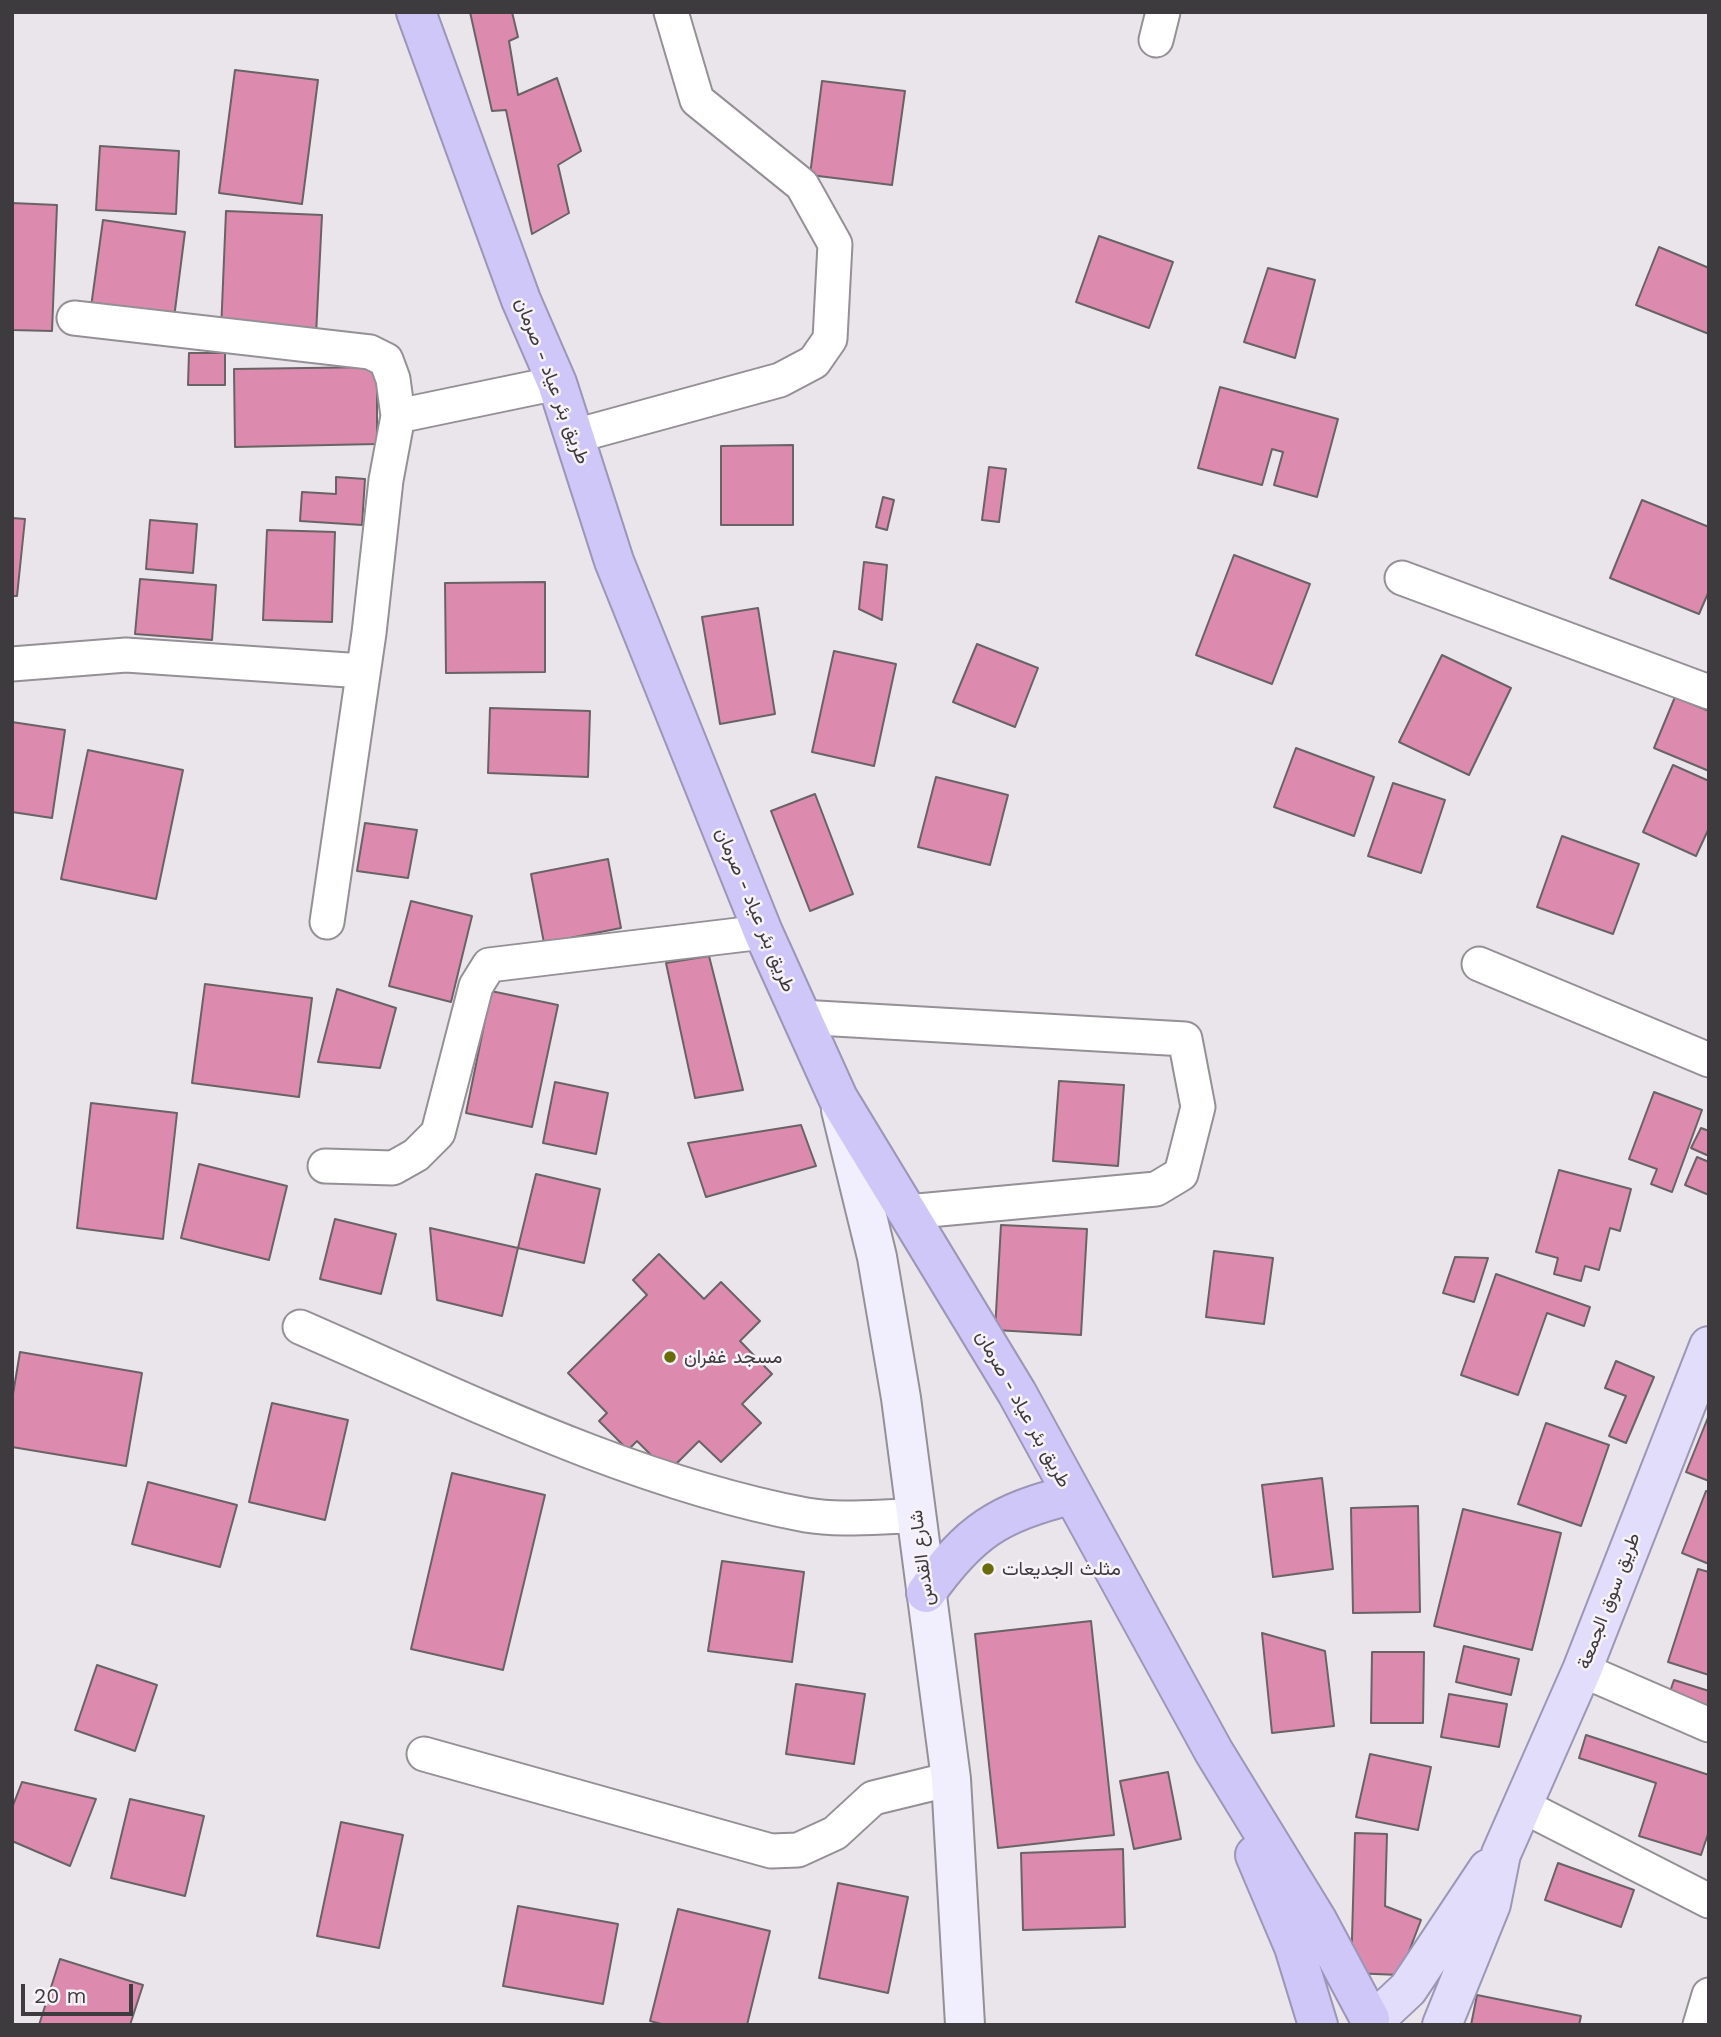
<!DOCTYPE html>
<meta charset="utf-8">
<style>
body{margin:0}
#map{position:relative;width:1721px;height:2037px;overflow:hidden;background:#eae5eb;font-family:"Work Sans",sans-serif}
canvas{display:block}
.frame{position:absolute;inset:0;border:14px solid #3d3b3d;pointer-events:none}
.scale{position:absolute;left:21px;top:1984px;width:112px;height:32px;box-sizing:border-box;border:4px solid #3d3b3d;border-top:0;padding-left:9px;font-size:21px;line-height:24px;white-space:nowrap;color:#3d3b3d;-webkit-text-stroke:5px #f7f2f8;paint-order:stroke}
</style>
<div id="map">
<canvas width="1721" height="2037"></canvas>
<div class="frame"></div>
<div class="scale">20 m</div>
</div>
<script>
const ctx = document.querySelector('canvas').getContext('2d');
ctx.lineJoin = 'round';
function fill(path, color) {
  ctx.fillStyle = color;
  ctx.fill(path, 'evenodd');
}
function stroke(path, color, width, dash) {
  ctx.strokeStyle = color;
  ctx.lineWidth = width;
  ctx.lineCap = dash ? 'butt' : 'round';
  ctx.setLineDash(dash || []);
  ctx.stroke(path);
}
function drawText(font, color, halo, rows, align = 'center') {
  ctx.font = font + ' "Work Sans",Vazirmatn,sans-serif';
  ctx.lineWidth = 5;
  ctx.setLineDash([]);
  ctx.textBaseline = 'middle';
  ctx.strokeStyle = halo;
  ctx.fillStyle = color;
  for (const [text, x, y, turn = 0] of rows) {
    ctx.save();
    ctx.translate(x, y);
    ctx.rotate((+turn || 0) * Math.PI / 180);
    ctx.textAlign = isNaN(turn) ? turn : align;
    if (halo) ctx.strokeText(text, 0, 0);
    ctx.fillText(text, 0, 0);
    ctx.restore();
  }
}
const building = new Path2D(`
 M 470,12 L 512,12 L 518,37 L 509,41 L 518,95 L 557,78 L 581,151 L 558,165 L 569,213 L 532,234 L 506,110 L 492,111 Z
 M 235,70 L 318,80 L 302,204 L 219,193 Z
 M 822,81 L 905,91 L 892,185 L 810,175 Z
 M 100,146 L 179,151 L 176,214 L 96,210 Z
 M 12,203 L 57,205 L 52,331 L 12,330 Z
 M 226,211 L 322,215 L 316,335 L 221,331 Z
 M 103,220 L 185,232 L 174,318 L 91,307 Z
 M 1099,236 L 1173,262 L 1149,328 L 1076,302 Z
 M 1659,247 L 1709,268 L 1709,334 L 1636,305 Z
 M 1268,268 L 1315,280 L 1295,358 L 1244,342 Z
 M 189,353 L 225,353 L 225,385 L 188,385 Z
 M 377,367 L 377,444 L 235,447 L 234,369 Z
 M 1220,387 L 1338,419 L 1317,497 L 1274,485 L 1283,452 L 1272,449 L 1262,485 L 1198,468 Z
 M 793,445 L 793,525 L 721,525 L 721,446 Z
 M 989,467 L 1006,469 L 999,522 L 982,520 Z
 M 336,477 L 365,479 L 362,525 L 300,521 L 302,492 L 336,494 Z
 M 883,497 L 894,500 L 887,530 L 876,527 Z
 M 1642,500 L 1709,527 L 1709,591 L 1699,614 L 1610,578 Z
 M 12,518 L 25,519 L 17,596 L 12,596 Z
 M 150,520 L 197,524 L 193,573 L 146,569 Z
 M 267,530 L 335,532 L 332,622 L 263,620 Z
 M 1234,555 L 1310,584 L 1272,684 L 1196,655 Z
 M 864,562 L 887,565 L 882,620 L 859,609 Z
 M 140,579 L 216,585 L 212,640 L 135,634 Z
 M 545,582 L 545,672 L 446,673 L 445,583 Z
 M 758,608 L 775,714 L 720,724 L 702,617 Z
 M 977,644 L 1038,668 L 1015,727 L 953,702 Z
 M 834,651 L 896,664 L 874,766 L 812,752 Z
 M 1442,655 L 1511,688 L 1469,775 L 1399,742 Z
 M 1675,697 L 1709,711 L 1709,771 L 1654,748 Z
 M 490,708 L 590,711 L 588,777 L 488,773 Z
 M 12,722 L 65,730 L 52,818 L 12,812 Z
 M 1296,748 L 1374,777 L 1354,836 L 1274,807 Z
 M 88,750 L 183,770 L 156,899 L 61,879 Z
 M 1673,765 L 1709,781 L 1709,828 L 1696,856 L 1643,832 Z
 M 936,777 L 1008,795 L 990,865 L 918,847 Z
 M 1393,783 L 1445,800 L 1421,873 L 1368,856 Z
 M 815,794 L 853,894 L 810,911 L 771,811 Z
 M 365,823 L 417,830 L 408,878 L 357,871 Z
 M 1562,836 L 1639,864 L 1613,934 L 1537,907 Z
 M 608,859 L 621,928 L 544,943 L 531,874 Z
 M 411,901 L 472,916 L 451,1002 L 389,986 Z
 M 709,956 L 743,1090 L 695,1098 L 666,963 Z
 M 205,984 L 312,998 L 299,1097 L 192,1083 Z
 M 337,989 L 396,1008 L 380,1068 L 318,1062 Z
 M 491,991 L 558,1005 L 532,1127 L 466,1113 Z
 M 1059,1081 L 1124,1085 L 1118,1166 L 1053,1161 Z
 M 555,1082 L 608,1093 L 596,1154 L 543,1143 Z
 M 1654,1092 L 1702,1110 L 1672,1192 L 1651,1184 L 1657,1169 L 1629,1159 Z
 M 91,1103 L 177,1113 L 163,1239 L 77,1228 Z
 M 801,1125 L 816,1166 L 706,1197 L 688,1143 Z
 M 1701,1128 L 1709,1131 L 1709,1156 L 1691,1148 Z
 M 1697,1157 L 1709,1162 L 1709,1195 L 1685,1185 Z
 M 199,1164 L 287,1186 L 269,1260 L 181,1238 Z
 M 1559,1170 L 1631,1189 L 1620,1231 L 1610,1228 L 1599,1270 L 1585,1266 L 1581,1281 L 1554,1274 L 1558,1258 L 1536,1252 Z
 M 536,1174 L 600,1189 L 584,1263 L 518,1248 Z
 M 335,1219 L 396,1234 L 381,1294 L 320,1279 Z
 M 1001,1225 L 1087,1229 L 1081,1335 L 995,1330 Z
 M 430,1228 L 518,1248 L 502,1316 L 437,1300 Z
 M 1214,1251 L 1273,1258 L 1264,1324 L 1206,1317 Z
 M 659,1254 L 704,1299 L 721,1282 L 760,1321 L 740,1341 L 772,1374 L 742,1404 L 761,1423 L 721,1462 L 699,1441 L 668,1472 L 637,1441 L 628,1450 L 599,1421 L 607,1413 L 568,1373 L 647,1295 L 633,1280 Z
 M 1455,1257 L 1488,1258 L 1474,1302 L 1443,1293 Z
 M 1496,1274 L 1590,1307 L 1584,1326 L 1547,1313 L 1518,1395 L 1461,1375 Z
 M 20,1352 L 142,1373 L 126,1466 L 12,1447 L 12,1400 Z
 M 1616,1361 L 1654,1377 L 1626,1443 L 1609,1436 L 1626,1396 L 1605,1388 Z
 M 272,1403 L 348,1420 L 325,1520 L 249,1502 Z
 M 1709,1415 L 1709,1481 L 1686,1472 Z
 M 1546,1423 L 1609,1445 L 1581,1526 L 1518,1504 Z
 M 452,1473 L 545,1495 L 503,1670 L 411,1649 Z
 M 1322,1478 L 1333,1569 L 1273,1577 L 1262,1485 Z
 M 148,1482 L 237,1505 L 220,1567 L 132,1544 Z
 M 1706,1491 L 1709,1492 L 1709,1564 L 1682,1553 Z
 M 1418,1506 L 1420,1612 L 1353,1613 L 1351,1508 Z
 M 1463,1509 L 1561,1533 L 1532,1650 L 1434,1626 Z
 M 722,1561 L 804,1572 L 792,1662 L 708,1651 Z
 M 1698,1569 L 1709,1572 L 1709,1675 L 1668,1662 Z
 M 1091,1621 L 1114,1835 L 998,1848 L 975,1634 Z
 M 1262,1633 L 1325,1651 L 1334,1726 L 1272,1733 Z
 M 1464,1646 L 1519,1659 L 1511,1695 L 1456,1682 Z
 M 1372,1652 L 1424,1652 L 1423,1723 L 1371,1723 Z
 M 97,1665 L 157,1685 L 135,1751 L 75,1730 Z
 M 1674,1680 L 1709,1691 L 1709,1727 L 1663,1712 Z
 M 796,1684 L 865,1694 L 854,1764 L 786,1754 Z
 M 1449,1694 L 1507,1704 L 1499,1747 L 1441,1737 Z
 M 1586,1735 L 1709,1775 L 1709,1831 L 1701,1855 L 1639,1836 L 1656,1783 L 1579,1758 Z
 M 1370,1754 L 1431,1767 L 1418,1830 L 1356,1817 Z
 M 1168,1772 L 1181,1839 L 1134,1849 L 1120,1781 Z
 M 22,1782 L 96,1799 L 70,1866 L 12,1841 L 12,1808 Z
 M 130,1799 L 204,1816 L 185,1896 L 111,1878 Z
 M 341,1822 L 403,1835 L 379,1948 L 317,1936 Z
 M 1355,1833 L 1387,1834 L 1385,1906 L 1421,1920 L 1400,1975 L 1351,1973 Z
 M 1123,1849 L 1125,1927 L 1023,1930 L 1021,1853 Z
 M 1558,1863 L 1634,1890 L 1621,1927 L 1545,1900 Z
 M 838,1883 L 908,1897 L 888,1993 L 819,1978 Z
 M 518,1906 L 618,1924 L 603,2004 L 503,1986 Z
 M 678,1909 L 770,1931 L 747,2025 L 665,2025 L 650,2021 Z
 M 60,1959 L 143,1985 L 130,2025 L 39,2025 Z
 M 1477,1995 L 1581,2016 L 1579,2025 L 1471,2025 Z`);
const street = new Path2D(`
 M 1156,40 L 1163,12
 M 74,318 L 370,352 L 386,360 L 393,379 L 398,416 L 386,480 L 369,633 L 327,922
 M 398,416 L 557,383
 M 575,436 L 780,380 L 814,362 L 830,339 L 835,244 L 802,185 L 697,100 L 671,12
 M 1402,578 L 1709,692
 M 12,664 L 126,655 L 363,671
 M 1479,964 L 1709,1060
 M 800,1017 L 1185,1039 L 1198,1107 L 1181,1174 L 1156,1189 L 907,1212
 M 325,1166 L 393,1168 L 416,1155 L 438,1133 L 476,986 L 489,965 L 763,932
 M 300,1327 C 463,1398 631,1482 806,1515 C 841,1521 882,1516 917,1516
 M 1582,1670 L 1709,1725
 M 424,1754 L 771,1851 L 798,1850 L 835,1833 L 873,1798 L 951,1779
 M 1523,1806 L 1709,1901
 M 1700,2025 L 1709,1995`);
const secondary = new Path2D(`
 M 841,1110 L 877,1257 L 901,1398 L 951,1779 L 965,2025`);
const primary = new Path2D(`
 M 1377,2018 L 1408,1989 L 1488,1869
 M 1442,2025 L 1491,1904 L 1501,1854 L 1582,1670 L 1709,1346`);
const highway = new Path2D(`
 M 416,12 L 521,300 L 557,383 L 614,561 L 763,932 L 838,1098 L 1017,1393 L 1214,1752 L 1317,1920 L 1370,2019
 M 926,1593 C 969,1532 999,1512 1071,1495
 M 1255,1855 L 1294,1947 L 1318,2025`);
const markers = [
 [670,1357,7,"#6a6c0c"],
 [988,1569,7,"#6a6c0c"]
];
const streetNames = [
 ["طريق بئر عياد - صرمان",552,381,69],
 ["طريق بئر عياد - صرمان",755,910,67],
 ["طريق بئر عياد - صرمان",1023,1409,61],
 ["شارع القدس",922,1558,-97],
 ["طريق سوق الجمعة",1609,1601,-69]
];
const poiNames = [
 ["مسجد غفران",684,1357],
 ["مثلث الجديعات",1002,1569]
];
fill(building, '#dd8aaf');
stroke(building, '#696365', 2);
stroke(street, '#949095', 37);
stroke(secondary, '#949095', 42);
stroke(primary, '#9c96b7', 42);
stroke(highway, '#9c96b7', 42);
stroke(street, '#fff', 33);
stroke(secondary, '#f1eefd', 38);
stroke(primary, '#e2ddfb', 38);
stroke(highway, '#cfc7f8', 38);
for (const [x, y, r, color] of markers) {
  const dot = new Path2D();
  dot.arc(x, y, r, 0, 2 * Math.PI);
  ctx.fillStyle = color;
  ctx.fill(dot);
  stroke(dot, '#f7f2f8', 2.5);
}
drawText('19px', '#3d3b3d', '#f7f2f8', streetNames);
drawText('19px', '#3d3b3d', '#f7f2f8', poiNames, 'left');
</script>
